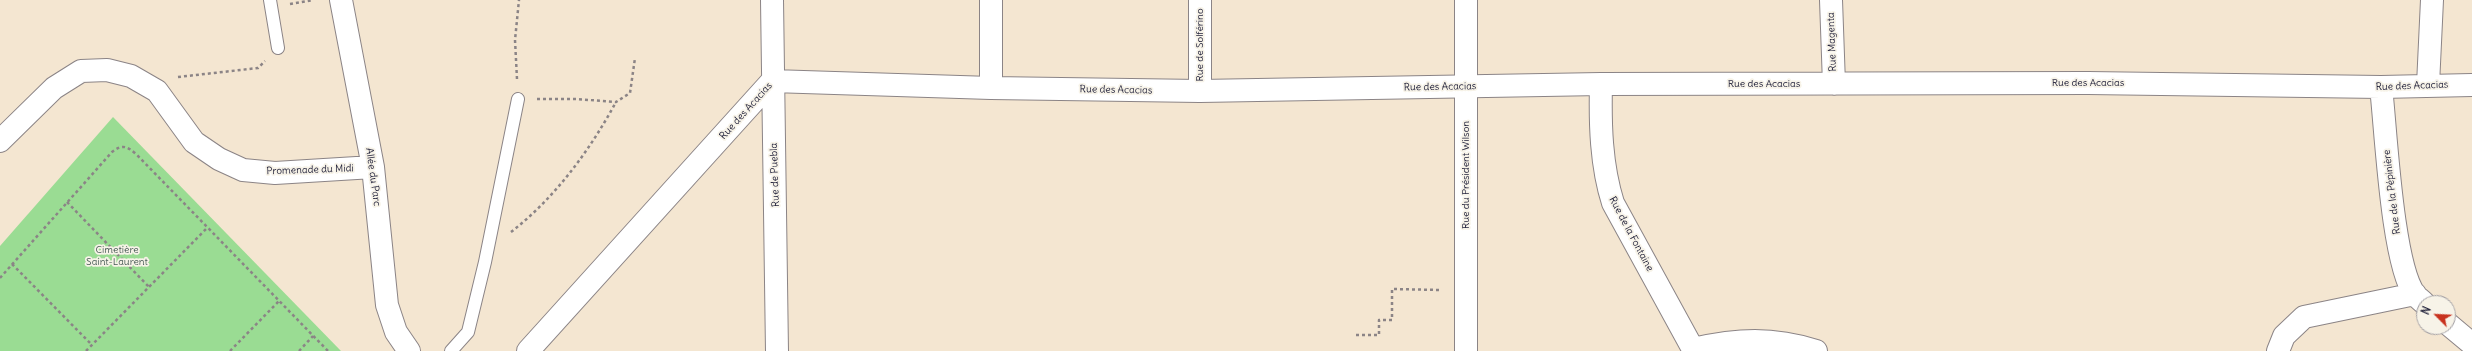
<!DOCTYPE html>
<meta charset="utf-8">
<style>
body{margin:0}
#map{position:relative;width:2472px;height:351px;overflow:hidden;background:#f4e6d1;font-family:Delius,sans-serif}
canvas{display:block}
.north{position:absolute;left:2416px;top:295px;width:40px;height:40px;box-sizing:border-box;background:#f7f3e8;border:1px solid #a29fa3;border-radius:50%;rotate:294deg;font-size:11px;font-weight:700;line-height:16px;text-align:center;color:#22223b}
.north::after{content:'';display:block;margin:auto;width:14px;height:18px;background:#c8321e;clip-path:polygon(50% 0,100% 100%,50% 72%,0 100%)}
</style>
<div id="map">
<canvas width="2472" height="351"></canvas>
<div class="north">N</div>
</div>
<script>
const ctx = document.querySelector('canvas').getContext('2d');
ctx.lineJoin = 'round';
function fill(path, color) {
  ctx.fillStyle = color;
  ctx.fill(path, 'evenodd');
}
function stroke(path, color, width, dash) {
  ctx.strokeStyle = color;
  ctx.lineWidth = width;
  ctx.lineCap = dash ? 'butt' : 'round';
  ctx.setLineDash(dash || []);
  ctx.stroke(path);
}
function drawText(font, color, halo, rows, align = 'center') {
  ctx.font = font + ' Delius,sans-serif';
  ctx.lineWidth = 3.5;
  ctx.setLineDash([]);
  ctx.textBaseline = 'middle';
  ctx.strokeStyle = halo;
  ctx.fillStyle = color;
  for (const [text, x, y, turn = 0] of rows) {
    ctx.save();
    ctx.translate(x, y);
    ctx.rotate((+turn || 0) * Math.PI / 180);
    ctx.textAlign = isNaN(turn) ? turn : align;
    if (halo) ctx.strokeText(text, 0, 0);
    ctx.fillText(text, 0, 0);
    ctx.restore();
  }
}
const green = new Path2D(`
 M 113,117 L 341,351 L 0,351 L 0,246 Z`);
const path = new Path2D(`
 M 290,4 L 313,0
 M 178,77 L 258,68 L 265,61
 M 517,79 L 515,40 L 519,0
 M 537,99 L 576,99 L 616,102 L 630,93 L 635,58
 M 67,202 L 149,287
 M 511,232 C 555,198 590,150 616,102
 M 12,264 L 92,345
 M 0,278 L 112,152 C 122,144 127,146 136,154 L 328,351
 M 1356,335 L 1379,335 L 1379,320 L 1392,320 L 1392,289 L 1442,290
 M 86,351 L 208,227
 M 230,351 L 279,301
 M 299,351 L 313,336`);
const lane = new Path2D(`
 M 270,0 L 278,48
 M 451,351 L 468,332 L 485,262 L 518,99`);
const street = new Path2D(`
 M 341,0 L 373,167 L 387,305 L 396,332 L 409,351
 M 772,0 L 777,351
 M 1831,0 L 1834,84
 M 1601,84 C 1600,124 1601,165 1613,203 L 1694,351
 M 2428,85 L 2432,0
 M 2381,87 C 2386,131 2392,264 2415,295 C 2418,298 2421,300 2424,303
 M 991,88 L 991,0
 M 1200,91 L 1200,0
 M 0,141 L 54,88 L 81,71 L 107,70 L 131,76 L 157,91 L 194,142 L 219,159 L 243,170 L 275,173 L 373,167
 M 2448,324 L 2472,344
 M 1693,349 C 1737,339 1773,337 1816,351
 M 528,351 L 772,81 L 991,88 L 1200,91 L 1601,84 L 2088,83 L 2381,87 L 2472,85
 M 2278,351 L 2284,336 L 2304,317 L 2415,294`);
const secondary = new Path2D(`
 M 1466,0 L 1466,351`);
const streetNames = [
 ["Rue Magenta",1832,42,-92],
 ["Rue de Solférino",1200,45,-90],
 ["Rue des Acacias",2088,83],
 ["Rue des Acacias",1764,84],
 ["Rue des Acacias",2412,86,-2],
 ["Rue des Acacias",1440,87,-1],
 ["Rue des Acacias",1116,90,1],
 ["Rue des Acacias",746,111,-48],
 ["Promenade du Midi",310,170,-2],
 ["Rue de Puebla",775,175,-92],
 ["Rue du Président Wilson",1466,175,-90],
 ["Allée du Parc",373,177,82],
 ["Rue de la Pépinière",2392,192,-97],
 ["Rue de la Fontaine",1631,234,62]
];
const parkNames = [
 ["Cimetière",117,250],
 ["Saint-Laurent",117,262]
];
fill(green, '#9adc93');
stroke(lane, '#8b8486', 14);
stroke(street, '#8b8486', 24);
stroke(secondary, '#8b8486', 24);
stroke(path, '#8b8486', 2.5, [3, 3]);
stroke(lane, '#fff', 12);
stroke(street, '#fff', 22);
stroke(secondary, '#fff', 22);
drawText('10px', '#22223b', '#f7f3e8', streetNames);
drawText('10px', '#465a55', '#f7f3e8', parkNames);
</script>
